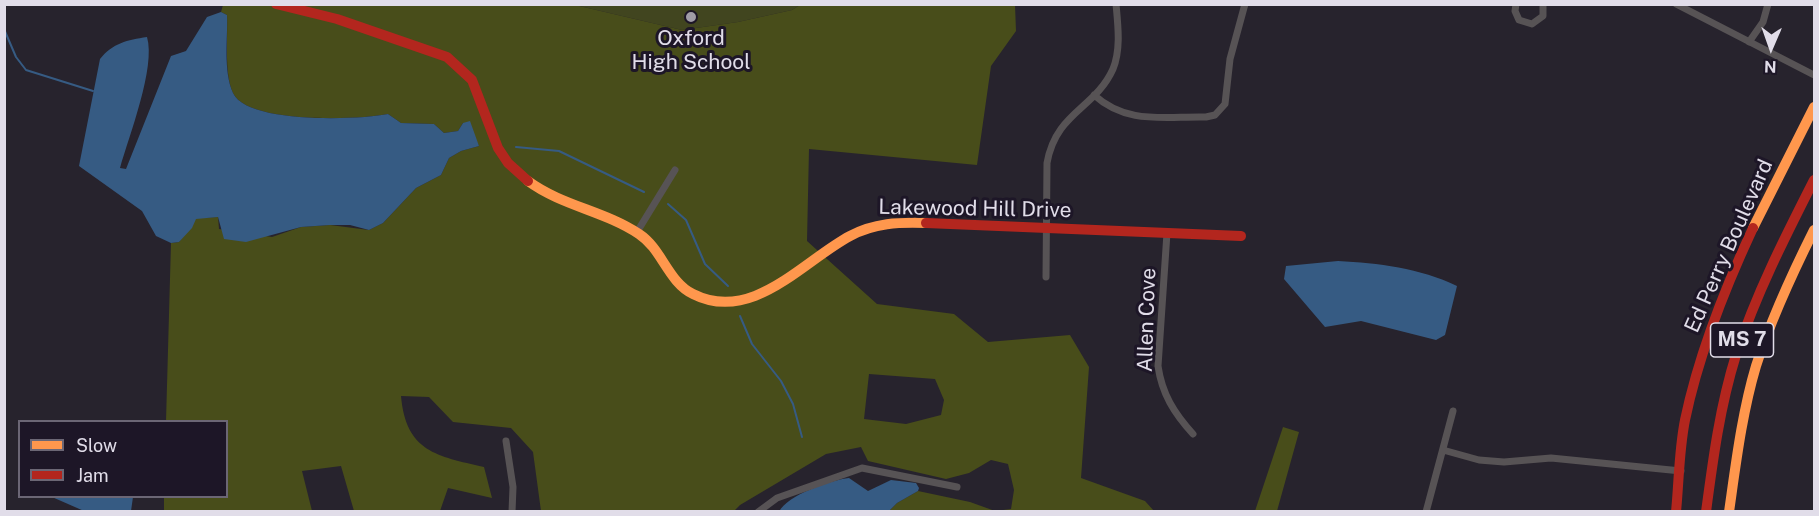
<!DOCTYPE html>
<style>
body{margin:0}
#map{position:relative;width:1819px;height:516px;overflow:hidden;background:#27232d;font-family:"Public Sans",sans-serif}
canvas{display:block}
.frame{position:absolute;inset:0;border:6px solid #e1dde9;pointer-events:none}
.legend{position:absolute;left:18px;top:420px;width:210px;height:78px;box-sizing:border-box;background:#1d1627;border:2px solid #6b6675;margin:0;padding:8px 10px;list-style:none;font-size:18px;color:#e1dde9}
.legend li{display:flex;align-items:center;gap:12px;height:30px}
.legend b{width:30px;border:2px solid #6b6675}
.north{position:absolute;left:1741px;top:18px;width:60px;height:60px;-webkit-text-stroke:4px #1d1627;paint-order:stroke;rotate:182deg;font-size:16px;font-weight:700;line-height:24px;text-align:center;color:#e1dde9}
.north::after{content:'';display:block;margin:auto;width:21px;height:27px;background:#e1dde9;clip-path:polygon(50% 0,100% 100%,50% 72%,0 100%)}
</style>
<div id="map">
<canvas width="1819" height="516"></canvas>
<div class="frame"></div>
<ul class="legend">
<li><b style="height:8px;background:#ff974d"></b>Slow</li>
<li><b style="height:8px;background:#b3261e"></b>Jam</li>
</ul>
<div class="north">N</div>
</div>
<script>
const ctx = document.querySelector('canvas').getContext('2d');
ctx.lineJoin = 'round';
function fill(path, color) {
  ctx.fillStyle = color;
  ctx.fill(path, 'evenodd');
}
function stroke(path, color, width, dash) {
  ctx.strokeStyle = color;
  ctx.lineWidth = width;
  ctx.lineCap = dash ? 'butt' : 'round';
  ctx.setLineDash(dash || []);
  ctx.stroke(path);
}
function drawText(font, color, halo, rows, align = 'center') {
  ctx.font = font + ' "Public Sans",sans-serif';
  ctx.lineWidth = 6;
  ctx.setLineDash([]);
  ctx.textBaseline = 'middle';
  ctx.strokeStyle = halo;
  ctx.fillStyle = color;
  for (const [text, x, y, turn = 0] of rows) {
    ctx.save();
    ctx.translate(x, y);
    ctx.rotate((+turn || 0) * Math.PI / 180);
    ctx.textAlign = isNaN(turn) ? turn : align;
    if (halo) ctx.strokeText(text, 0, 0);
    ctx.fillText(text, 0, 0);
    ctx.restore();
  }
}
const green = new Path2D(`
 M 575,5 L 800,5 L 792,10 L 738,22 L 682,30 Z`);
const forest = new Path2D(`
 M 223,5 L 575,5 L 682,30 L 738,22 L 792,10 L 800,5 L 1015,5 L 1016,31 L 991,66 L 977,165 L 809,149 L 807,241 L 877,304 L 954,314 L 988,342 L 1070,335 L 1089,367 L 1081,478 L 1145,501 L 1154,511 L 889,511 L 897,503 L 918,491 L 970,502 L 995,511 L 1011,509 L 1014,490 L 1008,464 L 991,460 L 969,473 L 946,479 L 868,461 L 861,447 L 826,454 L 740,505 L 734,511 L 541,511 L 533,452 L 511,428 L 453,422 L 429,397 L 401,396 C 406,452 437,456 484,467 L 492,498 L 448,488 L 440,511 L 354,511 L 341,466 L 302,471 L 312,511 L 164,512 L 164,497 L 226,496 L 226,422 L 166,421 L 171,243 L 179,242 L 196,218 L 218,217 L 219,229 L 272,237 L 301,227 L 330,225 L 369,230 L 383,223 L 416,188 L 441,175 L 449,158 L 461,151 L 479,146 L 471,131 L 463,123 L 458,131 L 444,133 L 434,124 L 401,123 L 388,114 C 359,120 247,124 233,93 C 224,73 228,37 227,15 L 221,12 ZM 869,374 L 935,379 L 944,400 L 941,415 L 906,424 L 864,419 Z
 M 1283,427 L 1299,432 L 1277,511 L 1255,511 Z`);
const water = new Path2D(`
 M 221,12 L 227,15 C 228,39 223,70 233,93 C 247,124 359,120 388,114 L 401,123 L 434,124 L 444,133 L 458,131 L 463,123 L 470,121 L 479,146 L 461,151 L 449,158 L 441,175 L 416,188 L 383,223 L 369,230 L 350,225 L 330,225 L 301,227 L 246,242 L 224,239 L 218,217 L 196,219 L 192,228 L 179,242 L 171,243 L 156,236 L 142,211 L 79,166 L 100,59 C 113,43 127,40 147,37 C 156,67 129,136 120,168 L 126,169 L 171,56 L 186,51 L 207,17 Z
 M 1338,261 C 1378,263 1420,268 1457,286 L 1445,335 L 1436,340 L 1361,321 L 1325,327 L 1284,279 L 1286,266 Z
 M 849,478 L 868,491 L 891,480 L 916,483 L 919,488 L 918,491 L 897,503 L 889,511 L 779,512 C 787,495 831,480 849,478 Z
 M 52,497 L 133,497 L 131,511 L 84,511 Z`);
const stream = new Path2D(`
 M 4,29 L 16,57 L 26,70 L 93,91
 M 516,147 L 559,151 L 644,192
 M 668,204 L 686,220 L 705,264 L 728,286
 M 740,316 L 752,344 L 781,381 L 793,404 L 802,437`);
const street = new Path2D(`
 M 1516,4 L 1515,11 L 1519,20 L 1532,24 L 1543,16 L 1543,4
 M 1676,4 L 1814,75
 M 1749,42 L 1763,22 L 1768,4
 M 1094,95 C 1127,125 1164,116 1206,117 L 1215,115 L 1225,104 L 1230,59 L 1245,4
 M 637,232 L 675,170
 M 1167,233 L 1158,366 C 1162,394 1174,413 1193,434
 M 1046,277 L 1047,163 C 1056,112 1095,109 1113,69 C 1121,49 1118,26 1116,4
 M 506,441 L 513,487 L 512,512
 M 1443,450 L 1479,460 L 1504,462 L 1551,458 L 1681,471
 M 758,512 L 777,498 L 862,468 L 957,487
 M 1426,512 L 1453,411`);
const slow = new Path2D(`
 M 528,181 C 562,206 605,211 639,234 C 662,249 668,282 693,294 C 752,324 803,261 850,236 C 874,223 899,222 926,223
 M 1753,228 L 1814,107
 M 1729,512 C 1736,463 1742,413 1756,366 C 1771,319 1792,274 1814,230`);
const jam = new Path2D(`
 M 276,4 L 337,19 L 447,57 L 472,80 L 498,148 L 508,163 L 528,181
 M 926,223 L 1241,236
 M 1676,512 C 1679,481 1679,450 1685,420 C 1699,353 1724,290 1753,228
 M 1706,512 C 1713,459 1720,406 1736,355 C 1756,294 1785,237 1814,180`);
const markers = [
 [691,17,6,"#a09ca7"]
];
const shields = [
 [1742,340,63]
];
const shieldNames = [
 ["MS 7",1742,340]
];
const poiNames = [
 ["Oxford",691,39],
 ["High School",691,63]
];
const streetNames = [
 ["Lakewood Hill Drive",975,209,1],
 ["Ed Perry Boulevard",1729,246,-66],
 ["Allen Cove",1147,320,-88]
];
fill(green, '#41451f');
fill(forest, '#484d1a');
fill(water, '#365b83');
stroke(stream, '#365b83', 2);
stroke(street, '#575355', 7);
stroke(slow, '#ff974d', 10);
stroke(jam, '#b3261e', 10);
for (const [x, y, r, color] of markers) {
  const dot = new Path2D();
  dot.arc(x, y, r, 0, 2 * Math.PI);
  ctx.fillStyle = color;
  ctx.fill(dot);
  stroke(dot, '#1d1627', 2);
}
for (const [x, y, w] of shields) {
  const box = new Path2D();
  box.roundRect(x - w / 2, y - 17, w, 34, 4.5);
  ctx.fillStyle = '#1d1627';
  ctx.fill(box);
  stroke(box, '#e1dde9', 1.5);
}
drawText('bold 20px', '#e1dde9', null, shieldNames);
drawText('21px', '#e1dde9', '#1d1627', poiNames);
drawText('21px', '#e1dde9', '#1d1627', streetNames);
</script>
